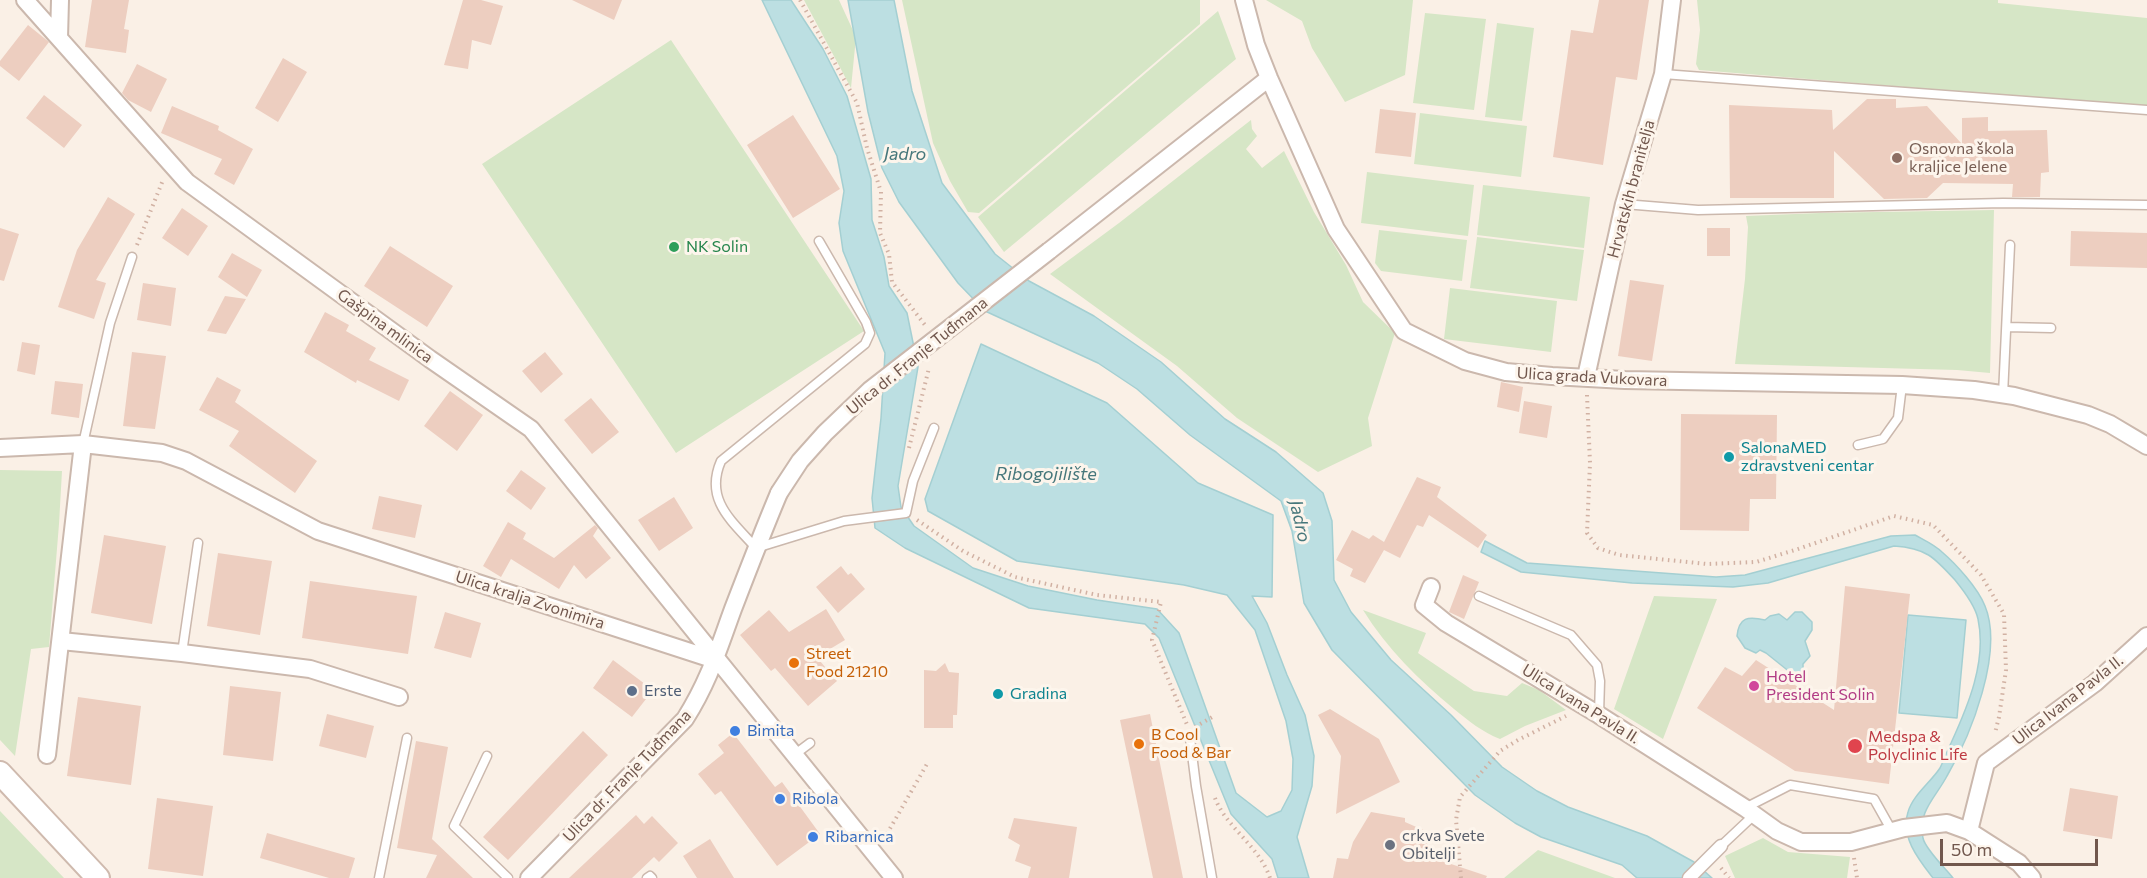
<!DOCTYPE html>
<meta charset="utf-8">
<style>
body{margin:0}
#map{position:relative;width:2147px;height:878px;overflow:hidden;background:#faf0e6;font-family:Commissioner,sans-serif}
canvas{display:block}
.scale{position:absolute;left:1940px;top:839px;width:158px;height:27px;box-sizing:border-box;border:3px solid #71574d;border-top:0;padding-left:8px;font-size:18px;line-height:21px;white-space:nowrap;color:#71574d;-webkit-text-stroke:4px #fdf5ec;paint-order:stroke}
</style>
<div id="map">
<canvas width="2147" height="878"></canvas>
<div class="scale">50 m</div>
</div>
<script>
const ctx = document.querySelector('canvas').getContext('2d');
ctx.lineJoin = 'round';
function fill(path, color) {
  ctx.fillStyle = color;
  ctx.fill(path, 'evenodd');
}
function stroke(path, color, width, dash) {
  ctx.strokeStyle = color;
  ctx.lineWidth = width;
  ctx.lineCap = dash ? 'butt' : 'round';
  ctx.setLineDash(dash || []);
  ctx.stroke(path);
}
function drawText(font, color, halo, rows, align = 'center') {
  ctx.font = font + ' Commissioner,sans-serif';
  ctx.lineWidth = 6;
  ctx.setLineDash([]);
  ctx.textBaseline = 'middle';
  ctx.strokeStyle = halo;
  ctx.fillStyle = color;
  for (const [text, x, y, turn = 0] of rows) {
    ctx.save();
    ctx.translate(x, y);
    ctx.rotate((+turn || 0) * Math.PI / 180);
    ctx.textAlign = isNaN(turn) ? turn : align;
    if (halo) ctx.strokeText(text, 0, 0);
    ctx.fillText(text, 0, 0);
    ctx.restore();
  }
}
const green = new Path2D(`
 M 804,0 L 839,0 L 856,37 L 851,88 Z
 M 902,0 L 1200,0 L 1200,24 L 979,213 L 968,212 L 950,181 L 933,143 Z
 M 1266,0 L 1413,0 L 1405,75 L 1345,102 L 1312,48 L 1302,21 Z
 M 1697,0 L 1998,0 L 1998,3 L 2147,18 L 2147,107 L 1699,70 L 1696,64 L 1700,30 Z
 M 1218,11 L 1236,59 L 1004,252 L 978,217 Z
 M 1425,13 L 1486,19 L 1474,110 L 1413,103 Z
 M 1497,23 L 1534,28 L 1522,121 L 1485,117 Z
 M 671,40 L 864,331 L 676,453 L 482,164 Z
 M 1420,113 L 1527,126 L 1521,177 L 1414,164 Z
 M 1251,120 L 1252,129 L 1257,136 L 1246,149 L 1262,168 L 1284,151 L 1314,212 L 1346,265 L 1363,302 L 1395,333 L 1368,418 L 1372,446 L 1318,472 L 1237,418 L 1177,366 L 1050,274 L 1119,223 Z
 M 1367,172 L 1474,185 L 1468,236 L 1361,223 Z
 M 1483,185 L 1590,197 L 1584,248 L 1477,235 Z
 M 1994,210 L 1990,373 L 1957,370 L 1735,364 L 1745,279 L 1748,227 L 1746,216 L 1820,213 Z
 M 1379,230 L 1467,240 L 1462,281 L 1381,271 L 1375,263 Z
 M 1477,237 L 1584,250 L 1577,301 L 1470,288 Z
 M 1450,288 L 1557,301 L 1551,352 L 1444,339 Z
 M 0,470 L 62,471 L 59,524 L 49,647 L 31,649 L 15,756 L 0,740 Z
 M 1654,596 L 1717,599 L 1663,739 L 1614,709 Z
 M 1363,610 L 1426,633 L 1418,653 L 1474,691 L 1507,696 L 1522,683 L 1539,690 L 1566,710 L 1525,726 L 1500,739 C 1482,732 1469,721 1454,709 C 1419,680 1387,649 1363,610 Z
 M 0,811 L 64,878 L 0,878 Z
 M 1763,838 L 1788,852 L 1850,857 L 1847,878 L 1735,878 L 1725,856 Z
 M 1538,850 L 1615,878 L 1504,878 Z`);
const water = new Path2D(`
 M 762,0 L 791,0 L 823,49 L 847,96 L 871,179 L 872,220 L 884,257 L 889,286 L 907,313 L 918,367 L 898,486 L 901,507 L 914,526 L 973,568 L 1028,586 L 1097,600 L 1157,609 L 1179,633 L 1236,793 L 1267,817 L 1281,811 L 1292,790 L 1293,759 L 1286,721 L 1255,630 L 1227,595 L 1184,585 L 1017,561 L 928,511 L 925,499 L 981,344 L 1107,403 L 1198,483 L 1273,515 L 1272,597 L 1252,596 L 1267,623 L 1287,675 L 1305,715 L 1314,756 L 1312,786 L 1297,837 L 1309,878 L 1278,878 L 1272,859 L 1231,814 L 1159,638 L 1145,624 L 1029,608 L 905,548 L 875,528 L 872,498 L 881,418 L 885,353 L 843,251 L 839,223 L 844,191 L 837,156 Z
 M 848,0 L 894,0 L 912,91 L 942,183 L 995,254 L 1029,281 L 1094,316 L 1161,362 L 1225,419 L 1276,452 L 1323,493 L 1332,521 L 1334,580 L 1351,612 L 1391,660 L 1451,715 L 1502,767 L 1537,791 L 1568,807 L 1647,836 L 1694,862 L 1712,878 L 1637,878 L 1622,865 L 1541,837 L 1515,823 L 1475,795 L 1332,650 L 1304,603 L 1292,531 L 1281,501 L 1190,435 L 1137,389 L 1098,363 L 985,311 L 958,283 L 899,202 L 882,168 L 868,112 Z
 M 1915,535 C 1924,540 1935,545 1942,552 C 1956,564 1978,588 1985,606 C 2004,652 1971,735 1947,776 C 1936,797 1917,812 1923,838 C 1925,849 1946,869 1953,878 L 1933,878 C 1919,860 1900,837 1908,812 C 1913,795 1930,783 1940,768 C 1944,760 1947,751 1951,743 C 1968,706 1987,661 1978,619 C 1975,605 1964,591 1955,580 C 1934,557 1926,548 1894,546 L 1768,583 L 1733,587 L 1632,583 L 1521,572 L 1481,552 L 1485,541 L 1527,563 L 1716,577 L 1745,575 L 1891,536 Z
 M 1795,612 L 1802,612 L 1812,622 L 1812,630 L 1805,641 L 1810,656 L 1803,664 L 1803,670 L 1796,677 L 1766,653 L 1760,650 L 1756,653 L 1745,648 L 1737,636 C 1739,617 1748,616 1765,620 L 1770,616 L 1779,614 L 1787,620 Z
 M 1908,615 L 1966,620 L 1957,718 L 1899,713 Z`);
const building = new Path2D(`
 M 92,0 L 129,0 L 124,29 L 129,30 L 126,53 L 85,47 Z
 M 463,0 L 481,0 L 503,6 L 491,45 L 472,40 L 468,69 L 444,65 Z
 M 572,0 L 622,0 L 614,20 Z
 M 1599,0 L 1649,0 L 1637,80 L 1616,77 L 1603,165 L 1553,157 L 1571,30 L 1593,33 Z
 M 28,25 L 49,42 L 19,81 L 0,66 L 0,61 Z
 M 283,58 L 307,72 L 278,122 L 255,108 Z
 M 137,64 L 167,79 L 151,112 L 128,100 L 122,93 Z
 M 44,95 L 82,125 L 64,148 L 26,118 Z
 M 1867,99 L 1896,99 L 1896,108 L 1927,106 L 1962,144 L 1962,118 L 1988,117 L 1988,131 L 2047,130 L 2049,172 L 2041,173 L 2040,197 L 2012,197 L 2013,184 L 1943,183 L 1927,198 L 1884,199 L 1834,151 L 1834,198 L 1730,198 L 1729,105 L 1832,110 L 1833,130 Z
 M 172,106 L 219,126 L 218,130 L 253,149 L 234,185 L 214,174 L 222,159 L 161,133 Z
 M 1380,109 L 1416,113 L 1411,157 L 1375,153 Z
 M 793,115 L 840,189 L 793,218 L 747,145 Z
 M 108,197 L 135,214 L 96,280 L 106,283 L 94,319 L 58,307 L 77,250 Z
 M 182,208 L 208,226 L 188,256 L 162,238 Z
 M 0,228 L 19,234 L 4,281 L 0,280 Z
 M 1707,228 L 1730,228 L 1730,256 L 1707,256 Z
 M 2071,231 L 2147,233 L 2147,268 L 2070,266 Z
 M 390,246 L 453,286 L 427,327 L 364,286 Z
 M 232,253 L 262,270 L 247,297 L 218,277 Z
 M 1630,280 L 1664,285 L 1652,361 L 1618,356 Z
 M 143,283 L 176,288 L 171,326 L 137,320 Z
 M 225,296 L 246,299 L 226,334 L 207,331 Z
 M 325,312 L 349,325 L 346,331 L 376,348 L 369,360 L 409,380 L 399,401 L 357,380 L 356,383 L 304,352 Z
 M 22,342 L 40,345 L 35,375 L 17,371 Z
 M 132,352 L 166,356 L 155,429 L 123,426 Z
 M 545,352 L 563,374 L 541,393 L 522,371 Z
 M 217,377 L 241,390 L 235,402 L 317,461 L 295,493 L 229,446 L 239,431 L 199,410 Z
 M 55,381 L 83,384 L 79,418 L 51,414 Z
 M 1501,382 L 1523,387 L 1519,412 L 1497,407 Z
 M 450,391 L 483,415 L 457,451 L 424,426 Z
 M 591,398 L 619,432 L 592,454 L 564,420 Z
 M 1524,401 L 1552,406 L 1547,438 L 1519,433 Z
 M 1681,414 L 1777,415 L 1776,499 L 1750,499 L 1749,531 L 1680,530 Z
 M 521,470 L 546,488 L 531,510 L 506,491 Z
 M 1417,477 L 1441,487 L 1437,497 L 1487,535 L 1478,548 L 1429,515 L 1423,527 L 1417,525 L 1400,558 L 1384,550 L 1365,583 L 1350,576 L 1353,569 L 1336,560 L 1352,530 L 1369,539 L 1373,535 L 1384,542 Z
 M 379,496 L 422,505 L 415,538 L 372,529 Z
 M 674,497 L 693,528 L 659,551 L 638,520 Z
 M 508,522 L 526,533 L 523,539 L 554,558 L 595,525 L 598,528 L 593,536 L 611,558 L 586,579 L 574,565 L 559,589 L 511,559 L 501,577 L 483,566 Z
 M 104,535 L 166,546 L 152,624 L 91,613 Z
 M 218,553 L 272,561 L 260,635 L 207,626 Z
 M 841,566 L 848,575 L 851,573 L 865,589 L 838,613 L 816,587 Z
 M 1463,575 L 1479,582 L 1464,619 L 1449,612 Z
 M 310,581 L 417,596 L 408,654 L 302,638 Z
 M 1845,586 L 1910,594 L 1889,784 L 1795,771 L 1697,708 L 1725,667 L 1742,676 L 1756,660 L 1834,710 Z
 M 826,609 L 845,640 L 820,655 L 823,659 L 820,661 L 837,681 L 808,706 L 775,668 L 771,671 L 740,635 L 769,610 L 789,632 Z
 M 445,612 L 481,623 L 471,658 L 434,648 Z
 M 613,660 L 653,690 L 632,717 L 593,688 Z
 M 945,663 L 949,672 L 959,673 L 957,715 L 953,715 L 953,728 L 924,728 L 924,670 L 936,671 Z
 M 230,686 L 281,692 L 273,761 L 223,755 Z
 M 78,697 L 141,706 L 131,785 L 67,776 Z
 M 1330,709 L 1379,739 L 1400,782 L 1336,814 L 1341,756 L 1318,715 Z
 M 327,714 L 374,726 L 366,758 L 319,746 Z
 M 1150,714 L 1183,878 L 1153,878 L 1120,720 Z
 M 583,731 L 608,755 L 508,860 L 483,837 Z
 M 733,733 L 775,787 L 782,782 L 820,834 L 777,866 L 721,791 L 715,795 L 698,774 L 724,753 L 718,745 Z
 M 416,741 L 448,747 L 432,839 L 473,878 L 426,878 L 437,855 L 397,848 Z
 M 2070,788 L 2118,796 L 2112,839 L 2063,831 Z
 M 157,798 L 213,806 L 203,876 L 148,869 Z
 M 1371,812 L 1405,818 L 1405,822 L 1430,833 L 1425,839 L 1436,859 L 1487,876 L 1486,878 L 1333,878 L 1337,858 L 1348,859 L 1353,842 Z
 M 636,815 L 644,824 L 652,816 L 678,843 L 659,862 L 654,857 L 632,878 L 569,878 Z
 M 1014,818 L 1077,827 L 1069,878 L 1028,878 L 1031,867 L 1015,861 L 1020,845 L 1008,838 Z
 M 267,833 L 355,858 L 349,878 L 329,878 L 260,858 Z
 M 710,839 L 734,878 L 697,878 L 683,856 Z`);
const path = new Path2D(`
 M 800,0 L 857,103 L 867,148 L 881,192 L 880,233 L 889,254 L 892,282 L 925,325
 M 137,245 L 163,180
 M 1587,395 L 1590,463 L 1587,533 L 1598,548 L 1619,555 L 1707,564 L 1756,562 L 1795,550 L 1894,516 L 1933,525 L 1981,575 L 2004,614 L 2006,670 L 1999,717 L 1995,733
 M 909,448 L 929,368
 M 917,520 L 963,551 L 1015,577 L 1097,595 L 1161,602 L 1152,640 L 1188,727
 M 1195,727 L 1214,716
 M 1215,798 C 1225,826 1260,847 1270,878
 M 884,839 L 927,764
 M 1854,858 L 1857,878
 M 1721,868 L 1729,878
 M 1461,878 L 1456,820 L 1460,797 L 1500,751 L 1518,740 L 1566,716`);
const service = new Path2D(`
 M 1663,74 L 2147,110
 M 1624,204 L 1698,210 L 2003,203 L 2147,205
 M 819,241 L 866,322 L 870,333 L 865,344 L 721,461 C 704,500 732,521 756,548 L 844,521 L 906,513 L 913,481 L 934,428
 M 2007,327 L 2051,328
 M 2003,395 L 2010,245
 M 83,444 L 110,323 L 132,257
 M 1858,445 L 1883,439 L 1898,418 L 1902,385
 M 1479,596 L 1571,635 L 1597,665 L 1600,681 L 1599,714
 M 182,653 L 198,543
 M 1190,738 L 1196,786 L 1212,878
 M 794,755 L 810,743
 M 487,756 L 454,826 L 508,878
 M 1745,808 L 1790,785 L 1874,799 L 1892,831
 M 1721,846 L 1754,815
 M 379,878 L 407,738
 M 647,878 L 650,876 L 652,878`);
const pedestrian = new Path2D(`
 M 1689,878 L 1721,846`);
const minor = new Path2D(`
 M 25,0 L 187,182 L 430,359 L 531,429 L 894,878
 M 1244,0 L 1256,45 L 1269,78 L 1336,229 L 1404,331 L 1465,361 L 1506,372 L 1552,376 L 1625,380 L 1902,385 L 1974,390 L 2014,396 L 2088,415 L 2110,424 L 2147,446
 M 59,38 L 60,0
 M 1049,251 L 1269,78
 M 1586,377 L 1624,204 L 1663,74 L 1672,0
 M 0,448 L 83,444 L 162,453 L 186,461 L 318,531 L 715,660
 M 1431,587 L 1424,605 L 1446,623 L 1599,715 L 1745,808 L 1777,831 L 1801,842 L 1851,842 L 1904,828 L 1947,823 L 1969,831 L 2019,863 L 2032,878
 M 61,641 L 182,653 L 310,669 L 399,697
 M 47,755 L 83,444
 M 1969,831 L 1986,763 L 2095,683 L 2147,636
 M 529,878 L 685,719 C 709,681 718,650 733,609 C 748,570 763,531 779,493`);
const secondary = new Path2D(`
 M 0,773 L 98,878`);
const minorBridge = new Path2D(`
 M 779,493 L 800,461 L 825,433 L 870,390 L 1049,251`);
const markers = [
 [1897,158,6,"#8d6e63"],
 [674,247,6,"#2e9e5b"],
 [1729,457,6,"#0f9aa8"],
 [794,663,6,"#e8710a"],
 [1754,686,6,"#d1479c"],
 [632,691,6,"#5c6f8a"],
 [998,694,6,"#0f9aa8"],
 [735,731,6,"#3f7fe0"],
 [1139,744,6,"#e8710a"],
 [1855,746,8,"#e0444e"],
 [780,799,6,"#3f7fe0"],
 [813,837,6,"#3f7fe0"],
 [1390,845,6,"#6b7280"]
];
const educationNames = [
 ["Osnovna škola",1909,149],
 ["kraljice Jelene",1909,167]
];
const streetNames = [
 ["Hrvatskih branitelja",1631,189,-75],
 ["Gašpina mlinica",385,326,36],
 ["Ulica dr. Franje Tuđmana",917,356,-39],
 ["Ulica grada Vukovara",1592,377,3],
 ["Ulica kralja Zvonimira",530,600,18],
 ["Ulica Ivana Pavla II.",2068,700,-38],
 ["Ulica Ivana Pavla II.",1581,704,32],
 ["Ulica dr. Franje Tuđmana",627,776,-46]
];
const leisureNames = [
 ["NK Solin",686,247]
];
const cultureNames = [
 ["SalonaMED",1741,448],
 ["zdravstveni centar",1741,466],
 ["Gradina",1010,694]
];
const foodNames = [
 ["Street",806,654],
 ["Food 21210",806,672],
 ["B Cool",1151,735],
 ["Food & Bar",1151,753]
];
const hotelNames = [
 ["Hotel",1766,677],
 ["President Solin",1766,695]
];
const serviceNames = [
 ["Erste",644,691]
];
const shopNames = [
 ["Bimita",747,731],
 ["Ribola",792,799],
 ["Ribarnica",825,837]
];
const healthNames = [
 ["Medspa &",1868,737],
 ["Polyclinic Life",1868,755]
];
const worshipNames = [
 ["crkva Svete",1402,836],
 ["Obitelji",1402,854]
];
const waterNames = [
 ["Jadro",905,154],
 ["Ribogojilište",1046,474],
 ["Jadro",1300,521,77]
];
fill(green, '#d6e6c6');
fill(water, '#bcdfe2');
stroke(water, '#a4cfd2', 1.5);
fill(building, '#edcec0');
stroke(service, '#cbb8ad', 11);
stroke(pedestrian, '#cbb8ad', 15);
stroke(minor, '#cbb8ad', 20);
stroke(secondary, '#cfbaae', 26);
stroke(path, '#d1b1a3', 4, [1.5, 4.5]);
stroke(service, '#fff', 8);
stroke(pedestrian, '#fff', 12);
stroke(minor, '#fff', 16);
stroke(secondary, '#fff', 22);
stroke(minorBridge, '#cbb8ad', 20, []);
stroke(minorBridge, '#fff', 16);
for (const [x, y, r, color] of markers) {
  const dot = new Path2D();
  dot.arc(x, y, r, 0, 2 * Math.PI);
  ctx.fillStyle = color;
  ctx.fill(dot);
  stroke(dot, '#fdf5ec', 2);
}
drawText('16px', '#785e54', '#fdf5ec', educationNames, 'left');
drawText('16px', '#71574d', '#fdf5ec', streetNames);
drawText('16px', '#27864d', '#fdf5ec', leisureNames, 'left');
drawText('16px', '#0d838f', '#fdf5ec', cultureNames, 'left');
drawText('16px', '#c56008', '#fdf5ec', foodNames, 'left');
drawText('16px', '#b23c85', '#fdf5ec', hotelNames, 'left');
drawText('16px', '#4e5e75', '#fdf5ec', serviceNames, 'left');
drawText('16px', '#366cbe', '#fdf5ec', shopNames, 'left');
drawText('16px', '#be3a42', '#fdf5ec', healthNames, 'left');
drawText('16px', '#5b616d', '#fdf5ec', worshipNames, 'left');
drawText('italic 18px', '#46777b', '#fdf5ec', waterNames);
</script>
